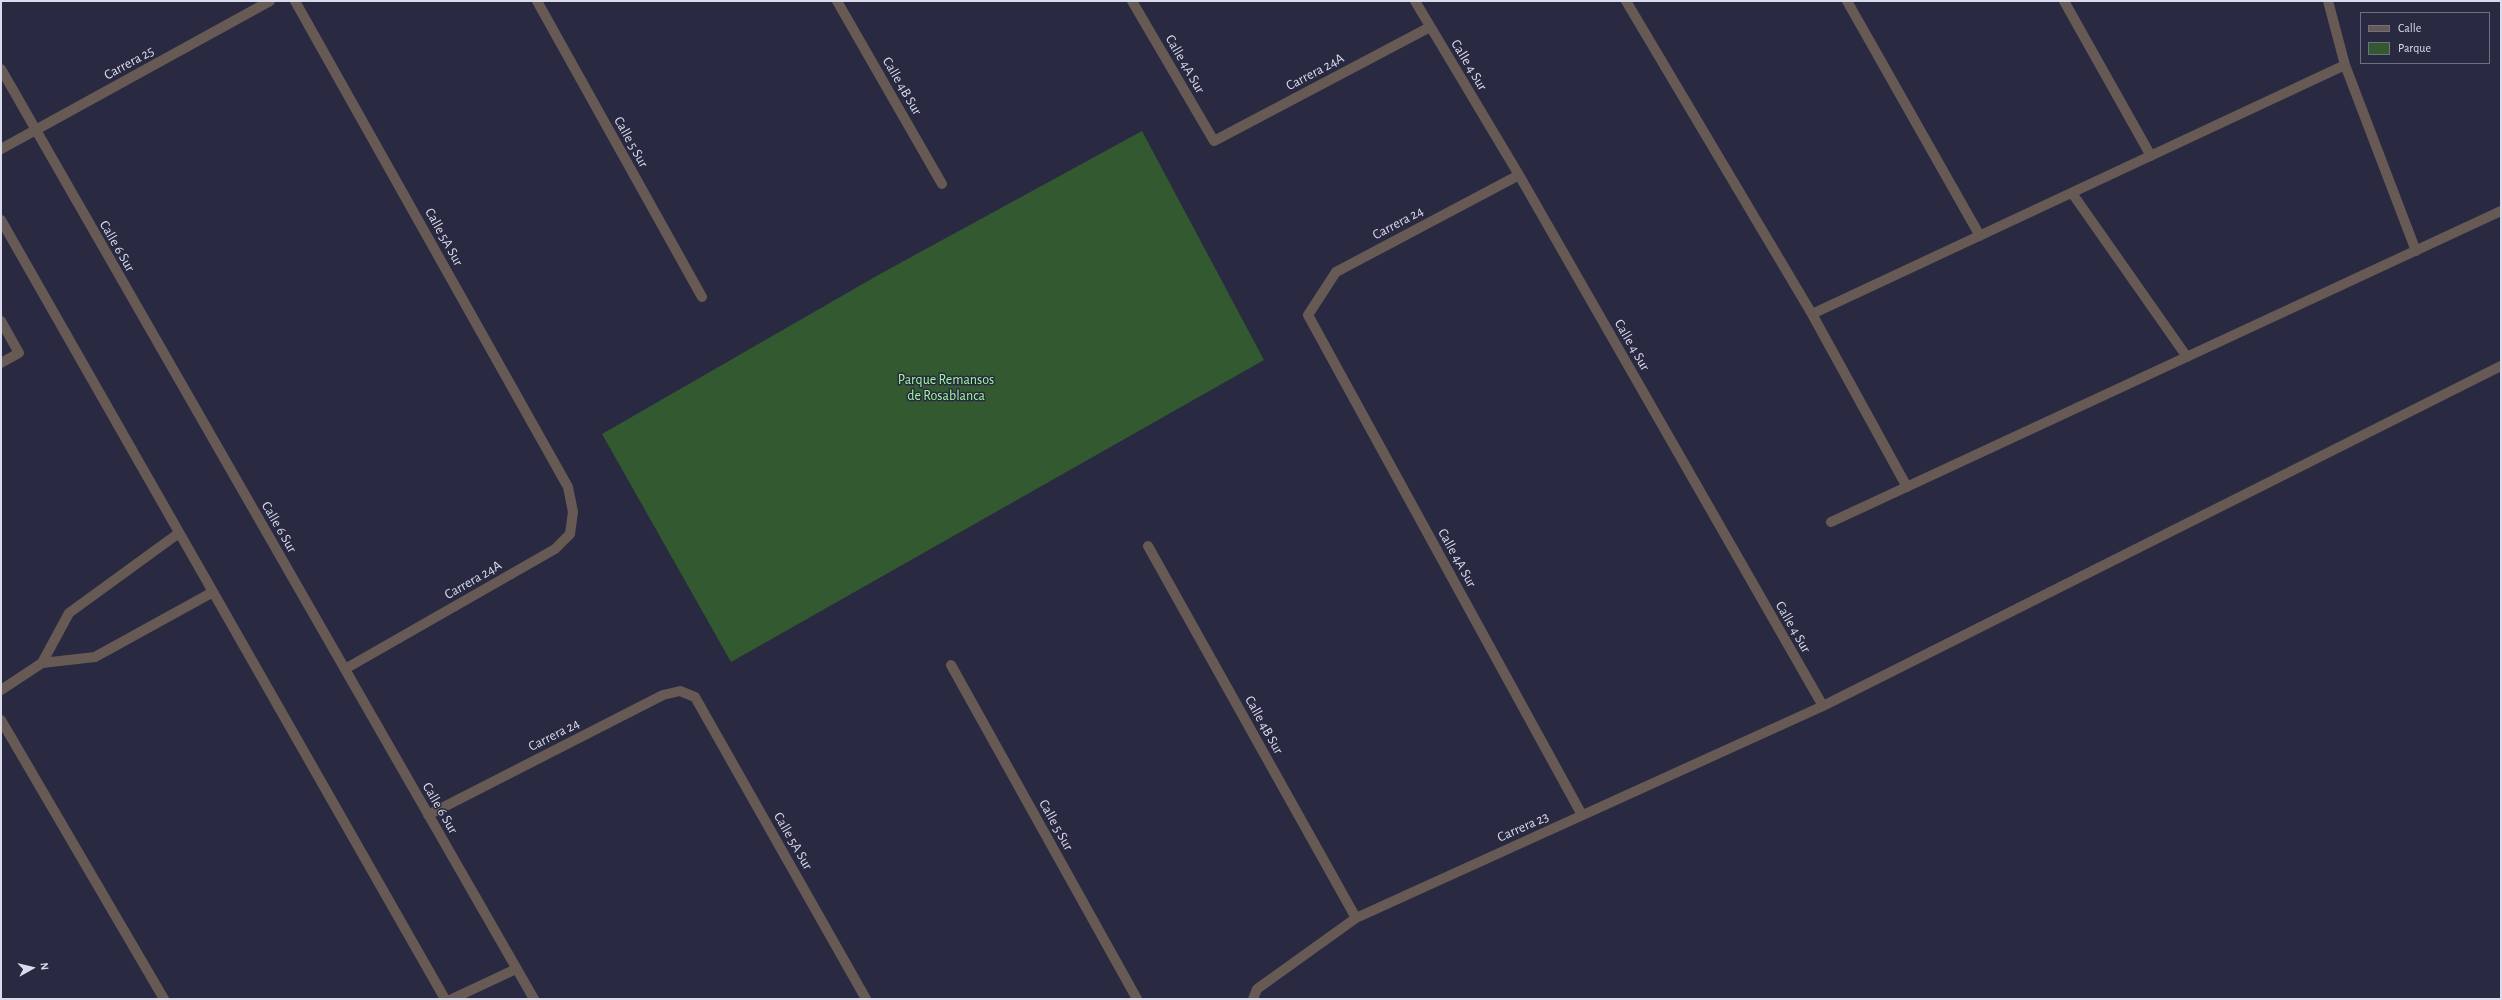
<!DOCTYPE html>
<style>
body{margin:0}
#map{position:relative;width:2502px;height:1000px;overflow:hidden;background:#292941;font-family:"Alegreya Sans",sans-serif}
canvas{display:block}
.frame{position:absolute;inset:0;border:2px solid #dadbeb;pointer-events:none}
.legend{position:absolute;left:2360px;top:12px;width:130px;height:52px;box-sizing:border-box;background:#292941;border:1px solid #707085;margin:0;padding:5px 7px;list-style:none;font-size:12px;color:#dadbeb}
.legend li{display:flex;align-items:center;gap:8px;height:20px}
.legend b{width:20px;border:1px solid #707085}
.north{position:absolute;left:12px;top:948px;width:40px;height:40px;-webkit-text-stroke:3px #292941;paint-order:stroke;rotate:82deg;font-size:11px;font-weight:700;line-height:16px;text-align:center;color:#dadbeb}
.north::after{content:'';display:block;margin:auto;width:14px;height:18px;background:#dadbeb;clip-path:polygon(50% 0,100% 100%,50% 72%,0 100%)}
</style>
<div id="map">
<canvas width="2502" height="1000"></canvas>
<div class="frame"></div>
<ul class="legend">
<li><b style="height:5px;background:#675a54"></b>Calle</li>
<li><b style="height:11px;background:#325930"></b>Parque</li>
</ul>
<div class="north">N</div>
</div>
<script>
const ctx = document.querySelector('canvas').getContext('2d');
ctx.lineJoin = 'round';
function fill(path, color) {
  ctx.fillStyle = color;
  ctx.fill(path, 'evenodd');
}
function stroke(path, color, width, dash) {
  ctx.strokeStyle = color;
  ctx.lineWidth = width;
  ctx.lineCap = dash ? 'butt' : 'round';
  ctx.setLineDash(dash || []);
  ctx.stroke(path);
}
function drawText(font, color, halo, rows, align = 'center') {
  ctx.font = font + ' "Alegreya Sans",sans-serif';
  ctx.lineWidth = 3;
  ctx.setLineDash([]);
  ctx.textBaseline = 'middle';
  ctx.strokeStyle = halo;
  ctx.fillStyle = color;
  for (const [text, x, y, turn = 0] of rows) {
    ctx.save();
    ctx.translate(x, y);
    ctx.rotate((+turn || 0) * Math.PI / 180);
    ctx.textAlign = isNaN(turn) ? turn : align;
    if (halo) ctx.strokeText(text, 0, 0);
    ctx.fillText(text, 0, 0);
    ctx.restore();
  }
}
const green = new Path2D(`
 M 1142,131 L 1264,360 L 731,662 L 602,434 L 880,274 Z`);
const street = new Path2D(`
 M 295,1 L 568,487 L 573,512 L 570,534 L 555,549 L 345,669
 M 537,1 L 702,297
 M 837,1 L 942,184
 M 1132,1 L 1214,141 L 1430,27
 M 1415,1 L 1519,175 L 1823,706
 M 1626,1 L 1812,314 L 1907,487
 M 1847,1 L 1980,236
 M 2064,1 L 2151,156
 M 2328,1 L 2345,65 L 2416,251
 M 1,69 L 534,999
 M 1,149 L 270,1
 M 1519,175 L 1336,272 L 1308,315 L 1582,815
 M 2072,193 L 2187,357
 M 1,220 L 445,999
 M 1812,314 L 2345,65
 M 1,321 L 19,353 L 1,363
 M 1831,522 L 2501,211
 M 1148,546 L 1356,918
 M 42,663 L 69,613 L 179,533
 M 951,665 L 1137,999
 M 1,690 L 42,663 L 95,657 L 213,592
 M 1,720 L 164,999
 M 428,815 L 663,695 L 680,691 L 695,697 L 866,999
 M 452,999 L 516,969
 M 1253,999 L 1257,989 L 1356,918 L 1823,706 L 2501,366`);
const streetNames = [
 ["Carrera 25",129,63,-29],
 ["Calle 4A Sur",1185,64,60],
 ["Calle 4 Sur",1469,65,59],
 ["Carrera 24A",1315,72,-28],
 ["Calle 4B Sur",902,86,60],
 ["Calle 5 Sur",631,142,61],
 ["Carrera 24",1398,223,-28],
 ["Calle 5A Sur",444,237,61],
 ["Calle 6 Sur",117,246,60],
 ["Calle 4 Sur",1632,345,60],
 ["Calle 6 Sur",279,527,60],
 ["Calle 4A Sur",1457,558,61],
 ["Carrera 24A",473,580,-30],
 ["Calle 4 Sur",1793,627,60],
 ["Calle 4B Sur",1264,725,61],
 ["Carrera 24",554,735,-27],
 ["Calle 6 Sur",440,808,60],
 ["Calle 5 Sur",1056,825,61],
 ["Carrera 23",1523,827,-24],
 ["Calle 5A Sur",793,841,60]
];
const parkNames = [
 ["Parque Remansos",946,380],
 ["de Rosablanca",946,396]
];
fill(green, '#325930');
stroke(street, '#675a54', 10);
drawText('14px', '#dadbeb', '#292941', streetNames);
drawText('14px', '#9ffb9b', '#292941', parkNames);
</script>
